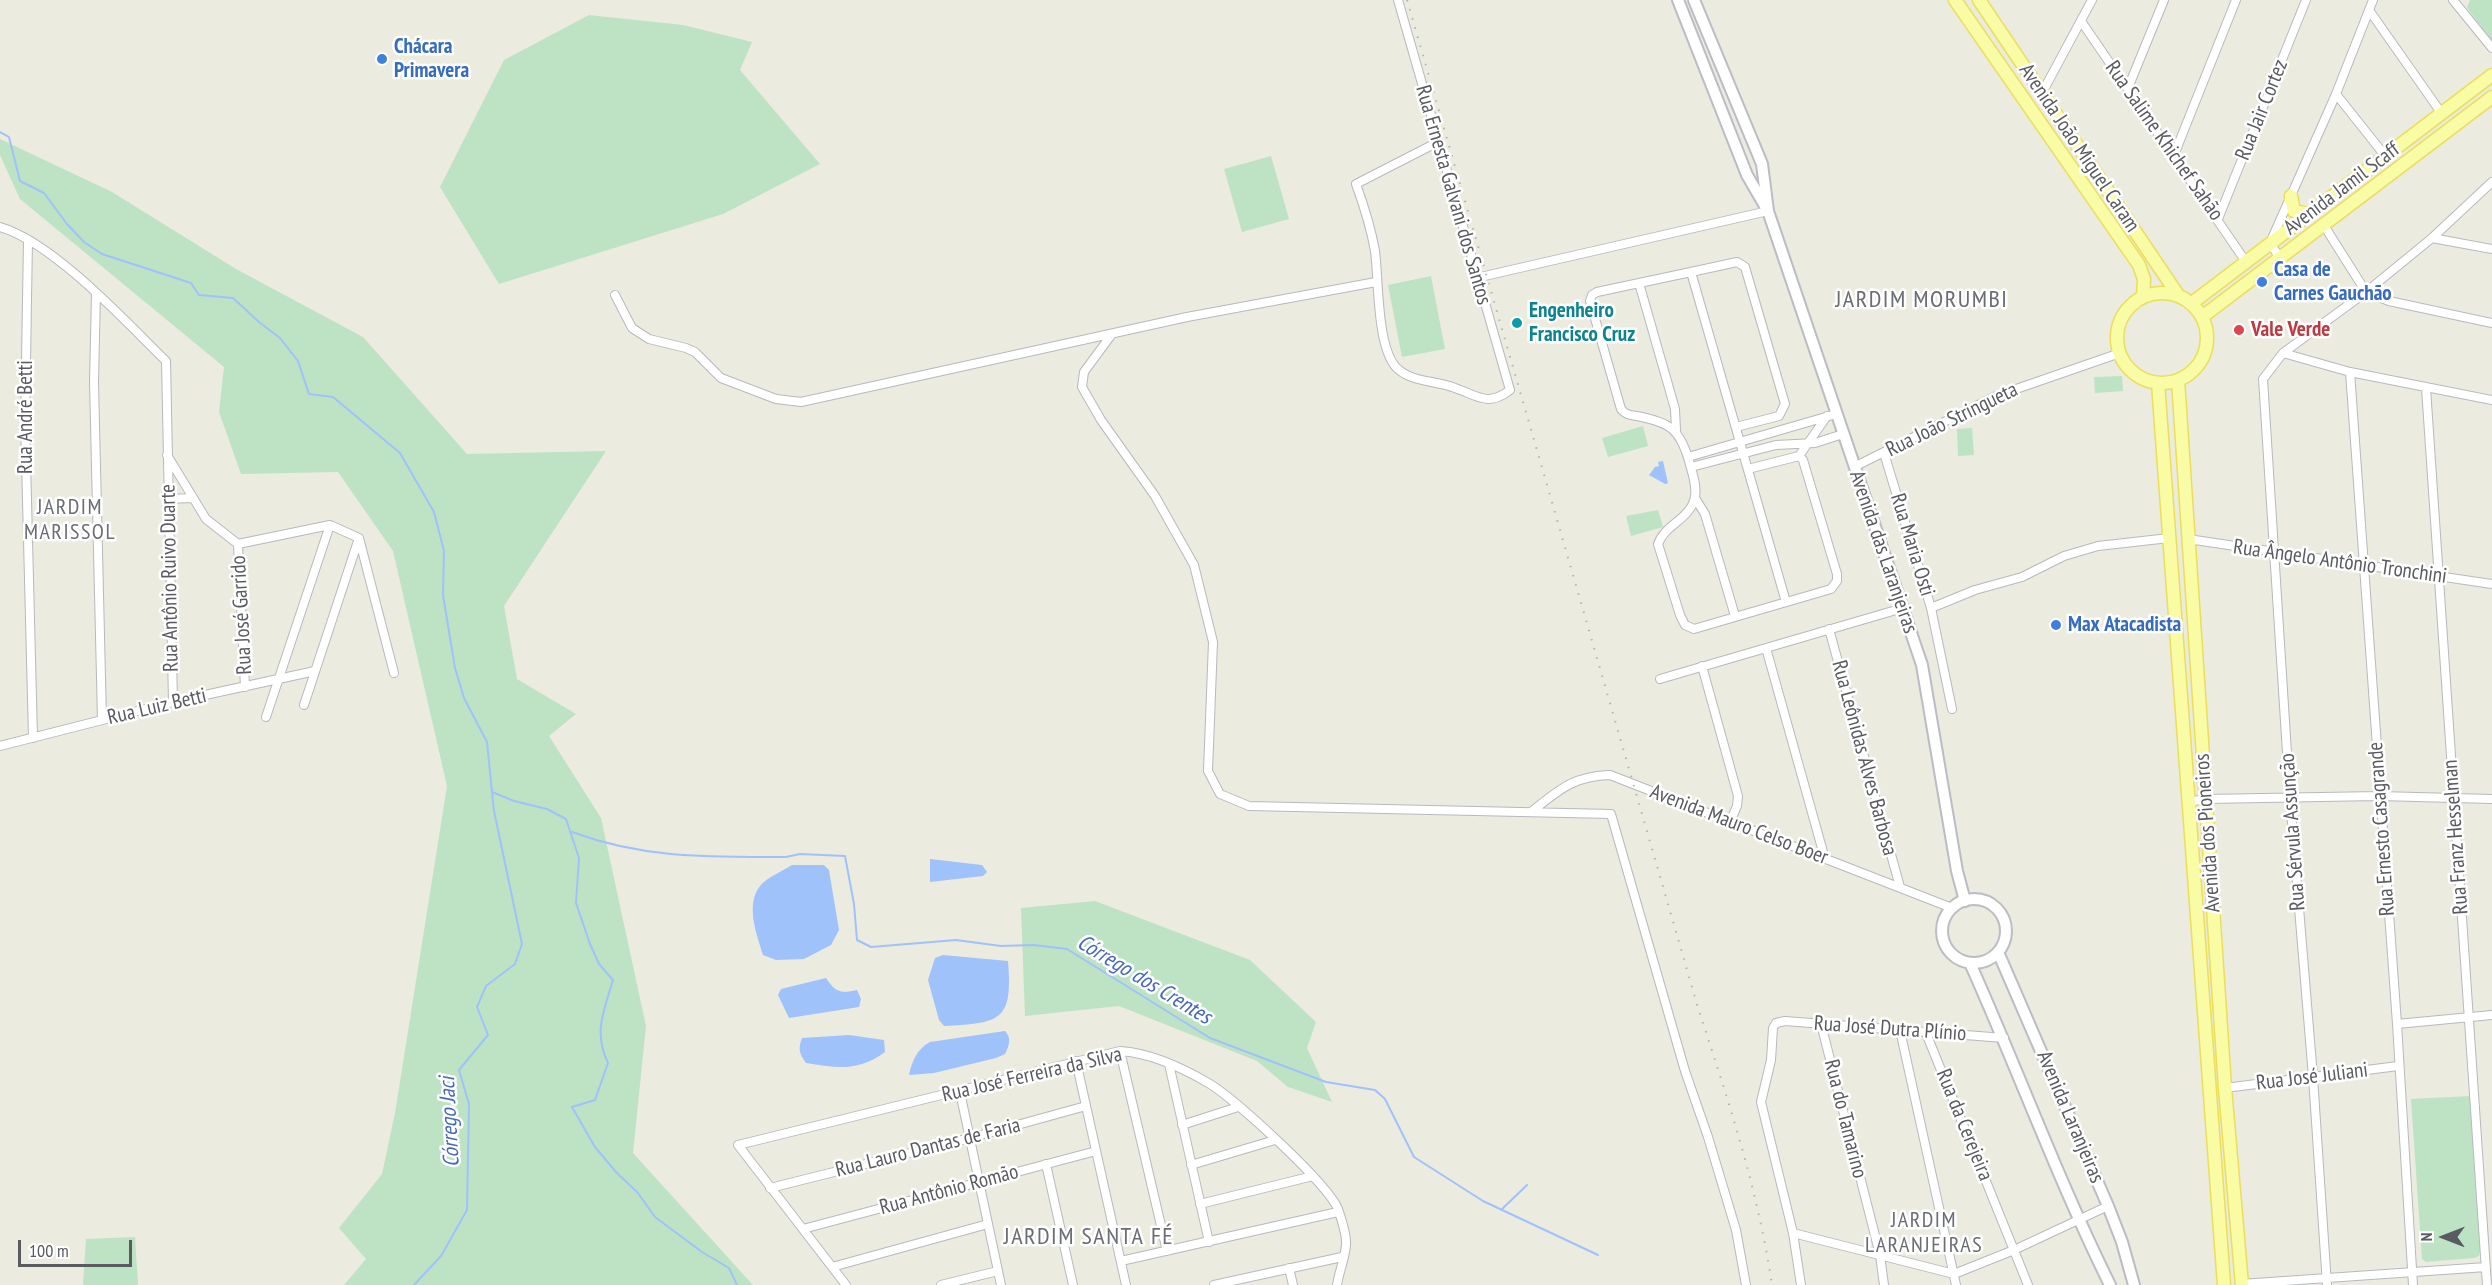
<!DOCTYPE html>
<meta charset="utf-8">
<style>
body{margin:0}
#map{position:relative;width:2492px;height:1285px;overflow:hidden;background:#ebebe0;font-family:"PT Sans Narrow",sans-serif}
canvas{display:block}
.north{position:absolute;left:2414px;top:1207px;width:60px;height:60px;-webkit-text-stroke:4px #fff;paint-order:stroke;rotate:270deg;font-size:16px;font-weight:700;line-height:24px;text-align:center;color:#595b61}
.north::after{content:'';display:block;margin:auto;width:21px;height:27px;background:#595b61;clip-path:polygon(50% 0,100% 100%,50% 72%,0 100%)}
.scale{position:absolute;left:18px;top:1240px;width:114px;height:27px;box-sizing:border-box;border:3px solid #595b61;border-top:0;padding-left:8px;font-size:18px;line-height:21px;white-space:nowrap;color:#595b61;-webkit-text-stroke:4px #fff;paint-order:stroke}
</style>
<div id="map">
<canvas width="2492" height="1285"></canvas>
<div class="north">N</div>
<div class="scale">100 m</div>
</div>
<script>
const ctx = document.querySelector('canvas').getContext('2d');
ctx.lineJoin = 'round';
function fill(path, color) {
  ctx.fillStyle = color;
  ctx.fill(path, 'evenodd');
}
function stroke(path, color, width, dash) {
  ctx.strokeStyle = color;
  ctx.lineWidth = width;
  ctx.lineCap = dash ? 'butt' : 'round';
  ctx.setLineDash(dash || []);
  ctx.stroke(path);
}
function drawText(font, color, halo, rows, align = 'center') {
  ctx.font = font + ' "PT Sans Narrow",sans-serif';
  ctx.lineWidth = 5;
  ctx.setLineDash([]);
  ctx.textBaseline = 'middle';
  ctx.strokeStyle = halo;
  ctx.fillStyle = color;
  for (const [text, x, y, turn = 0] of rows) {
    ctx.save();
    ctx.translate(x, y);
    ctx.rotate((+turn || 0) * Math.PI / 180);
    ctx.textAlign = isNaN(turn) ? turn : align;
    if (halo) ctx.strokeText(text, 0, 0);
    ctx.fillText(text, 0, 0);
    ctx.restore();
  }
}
const green = new Path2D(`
 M 2470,0 L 2492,0 L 2492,41 L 2467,8 Z
 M 589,15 L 683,25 L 752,42 L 740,70 L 820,164 L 723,214 L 499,284 L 440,187 L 504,60 Z
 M 0,139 L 112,192 L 236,269 L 363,337 L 467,454 L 606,451 L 504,606 L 517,679 L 576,714 L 549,736 L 601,818 L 646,1026 L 633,1153 L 753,1285 L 344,1285 L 366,1259 L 339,1228 L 382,1174 L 395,1113 L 447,786 L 393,551 L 338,472 L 241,474 L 219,412 L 224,367 L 20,199 L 0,155 Z
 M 1271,156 L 1289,219 L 1242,232 L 1224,169 Z
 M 1431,276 L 1445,349 L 1402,357 L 1388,285 Z
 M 2122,376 L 2123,391 L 2095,393 L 2094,377 Z
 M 1643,426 L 1648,446 L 1608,457 L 1602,438 Z
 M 1972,428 L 1974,455 L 1958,456 L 1957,429 Z
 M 1658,510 L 1663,527 L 1631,536 L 1626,516 Z
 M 1095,901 L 1250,960 L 1316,1022 L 1307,1048 L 1332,1102 L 1288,1087 L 1257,1061 L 1119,1006 L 1025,1016 L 1021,908 Z
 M 2471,1096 L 2481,1246 L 2479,1256 L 2474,1258 L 2426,1262 L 2422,1259 L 2411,1099 Z
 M 135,1237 L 138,1285 L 83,1285 L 86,1239 Z`);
const water = new Path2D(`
 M 1663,461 L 1668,483 L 1665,484 L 1649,475 L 1655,467 L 1659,466 L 1658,462 Z
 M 930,859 L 982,865 L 987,872 L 983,876 L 930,882 Z
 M 792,865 L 824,865 L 829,870 L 839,930 L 831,945 L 804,959 L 776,960 L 763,955 C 757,935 745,905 760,886 C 767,877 783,871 792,865 Z
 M 943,955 L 1008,961 C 1013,1021 1001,1023 944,1026 L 939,1020 L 928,980 L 935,958 Z
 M 826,978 C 835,992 841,994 857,990 L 861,999 L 859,1007 L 789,1018 L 778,995 L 781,989 Z
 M 1005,1031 C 1012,1038 1009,1046 1005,1054 L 996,1058 L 934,1073 L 909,1075 C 912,1061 917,1049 930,1042 Z
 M 849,1035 L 884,1040 L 885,1052 C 858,1072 837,1068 806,1063 C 799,1053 798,1049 802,1038 Z`);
const stream = new Path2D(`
 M 0,132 L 9,137 L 20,181 L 44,193 L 67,224 L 84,242 L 102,254 L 191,283 L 199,295 L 233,298 L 259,322 L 280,338 L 298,361 L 309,394 L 333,397 L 400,453 L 434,512 L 444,551 L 443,595 L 455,668 L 464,698 L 487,742 L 492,792 L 514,801 L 547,809 L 566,819 L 579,858 L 576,903 L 590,944 L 599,964 L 613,980 C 604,1011 593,1032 608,1063 L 595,1100 L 572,1107 L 595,1147 L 616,1172 L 638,1193 L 655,1217 L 702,1252 L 729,1268 L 737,1285
 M 572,832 C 645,859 710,857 786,857 L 800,854 L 845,856 L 854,904 L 857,940 L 871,947 L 956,940 L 1001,946 L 1033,945 L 1067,949 L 1210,1038 L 1326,1082 L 1375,1090 L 1385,1099 L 1414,1157 L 1483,1201 L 1598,1255
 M 1501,1210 L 1527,1185
 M 414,1285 L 441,1256 L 467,1210 L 469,1104 L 459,1070 L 488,1035 L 477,1007 L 486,986 L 515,964 L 522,944 L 494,811 L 492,793`);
const street = new Path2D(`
 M 1398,0 L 1510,390 C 1488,407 1478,396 1455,388 C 1438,381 1413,382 1399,370 C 1376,352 1379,278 1375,251 C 1371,228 1364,206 1356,184 L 1438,142
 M 2453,0 L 2492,48
 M 2369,10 L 2442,114
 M 2081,21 L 2246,262
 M 2128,88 L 2164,0
 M 2042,93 L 2092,0
 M 2336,94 L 2386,157
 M 2174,155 L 2236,0
 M 2218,219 L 2306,0
 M 2323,224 L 2366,292 L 2389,301 L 2492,323
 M 0,227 C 53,242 126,322 166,361 L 173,702
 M 2432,238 L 2492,249
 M 28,240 L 25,421 L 33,738
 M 2280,258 L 2270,243 L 2336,94 L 2373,0
 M 1691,272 L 1737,262 L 1745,267 L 1785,404 L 1779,416 L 1736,427
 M 1476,278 L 1768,211
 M 1639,283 L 1675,409 L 1676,430
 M 96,293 L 94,382 L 102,720
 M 615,295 L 632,328 L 649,339 L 686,348 L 695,352 L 721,378 L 776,399 L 801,402 L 1187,317 L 1376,282
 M 1112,334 L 1084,372 L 1082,387 L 1101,420 L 1155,496 L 1194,565 L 1213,642 L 1208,771 L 1220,794 L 1249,806 L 1611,814 L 1685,1071 L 1708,1137 L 1736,1230 L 1746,1285
 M 2283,353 L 2350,372 L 2492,400
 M 2350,372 L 2397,1024 L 2413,1285
 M 2426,388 L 2487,1285
 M 1884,453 L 1931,608 L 1952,709
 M 167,455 L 206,519 L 238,544 L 330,525 L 359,538 L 394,673
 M 1799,456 L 1827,416
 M 1688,457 L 1836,414
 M 1691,467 L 1776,445 L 1815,443 L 1843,434
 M 1854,467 L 1996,396 L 2120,353
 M 1748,469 L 1799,456 L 1803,460 L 1837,574 L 1837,581 L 1831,589 L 1694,629 L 1685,625 L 1680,615 L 1658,544 C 1665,524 1690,520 1695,497 C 1697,484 1692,473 1689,461 C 1680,429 1669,422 1637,416 C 1630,415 1626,415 1621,409 L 1590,301 L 1592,295 L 1597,292 L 1691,272 L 1786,602
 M 1695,498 L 1705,514 L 1735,616
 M 168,499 L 191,498
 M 2188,539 L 2492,584
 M 238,544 L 245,687
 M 1931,608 L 1975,590 L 2022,577 L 2064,556 L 2098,546 L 2169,538
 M 1829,629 L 1900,887
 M 1766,648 L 1825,859
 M 1702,666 L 1738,796 L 1737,806 L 1730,822
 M 1660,679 L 1903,608
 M 304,705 L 359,538
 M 266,717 L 330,525
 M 0,746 L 173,702 L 315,671
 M 2188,802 L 2205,799 L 2379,796 L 2492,799
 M 1531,812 C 1559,790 1573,776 1610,775 L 1952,908
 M 1821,1024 L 1880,1255 L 1884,1285
 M 2397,1024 L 2492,1015
 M 1900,1030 L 1956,1285
 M 1926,1033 L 2028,1285
 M 1120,1051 L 1167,1251
 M 1076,1061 L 1126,1285
 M 1169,1064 L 1209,1242
 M 2225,1088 L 2398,1066
 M 960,1092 L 1001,1285
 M 1182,1125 L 1238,1107
 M 1046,1164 L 1073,1285
 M 1191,1165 L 1275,1140
 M 770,1188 L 970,1138 L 1086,1106
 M 1200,1204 L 1313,1176
 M 803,1229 L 1096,1151
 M 1793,1233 L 1954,1274 L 2014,1250 L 2108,1206
 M 1121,1261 L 1338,1212
 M 832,1267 L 988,1224
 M 1289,1268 L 1293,1285
 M 2241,1284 L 2486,1267
 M 846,1285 L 738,1145 L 1120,1051 C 1152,1053 1183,1068 1210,1084 C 1236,1100 1327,1183 1338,1209 C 1341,1218 1347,1235 1346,1245 C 1345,1258 1339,1272 1337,1285
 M 941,1285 L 998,1271
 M 1214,1285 L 1342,1257
 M 1801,1285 L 1793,1233 L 1761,1102 L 1771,1060 L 1773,1028 L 1776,1023 L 1785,1021 L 2004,1038
 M 2327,1285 L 2313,1077 L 2290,799 L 2263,379 L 2283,353 L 2366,292 L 2432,238 L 2492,182`);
const secondary = new Path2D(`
 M 1678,0 L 1747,175 L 1765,206
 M 1694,0 L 1762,164 L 1768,211 L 1922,665 L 1957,871 L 1965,901
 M1942 931a32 32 0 1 1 64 0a32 32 0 1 1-64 0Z
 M 1998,952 L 2108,1206 L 2122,1242 L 2134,1285
 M 1970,963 C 2018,1070 2058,1180 2110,1285`);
const primary = new Path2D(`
 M 1955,0 L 2139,265 L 2144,279 L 2143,296
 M 1979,0 L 2178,295
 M 2291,196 L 2294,211 L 2309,214
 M2117 338a45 45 0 1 1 90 0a45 45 0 1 1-90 0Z
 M 2192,303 L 2492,75
 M 2202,317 L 2492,97
 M 2178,380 L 2225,1088 L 2242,1285
 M 2158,383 L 2224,1285`);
const rail = new Path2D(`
 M 1407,0 L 1698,1008 C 1728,1099 1758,1190 1772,1285`);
const markers = [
 [382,59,6,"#3f7fe0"],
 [2262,282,6,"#3f7fe0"],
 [1517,323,6,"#0f9aa8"],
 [2239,330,6,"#e0444e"],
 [2056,625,6,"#3f7fe0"]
];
const shopNames = [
 ["Chácara",394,47],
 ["Primavera",394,71],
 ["Casa de",2274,270],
 ["Carnes Gauchão",2274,294],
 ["Max Atacadista",2068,625]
];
const streetNames = [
 ["Rua Jair Cortez",2262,110,-68],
 ["Rua Salime Khichef Sahão",2164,141,55],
 ["Avenida João Miguel Caram",2079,148,56],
 ["Avenida Jamil Scaff",2342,189,-37],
 ["Rua Ernesta Galvani dos Santos",1453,195,74],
 ["Rua André Betti",26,417,-90],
 ["Rua João Stringueta",1952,420,-26],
 ["Rua Maria Osti",1912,545,73],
 ["Avenida das Laranjeiras",1883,552,71],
 ["Rua Ângelo Antônio Tronchini",2340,562,8],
 ["Rua Antônio Ruivo Duarte",170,578,-91],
 ["Rua José Garrido",242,615,-93],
 ["Rua Luiz Betti",157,707,-13],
 ["Rua Leônidas Alves Barbosa",1864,758,75],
 ["Avenida Mauro Celso Boer",1739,825,21],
 ["Rua Ernesto Casagrande",2382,829,-94],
 ["Rua Sérvula Assunção",2293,832,-94],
 ["Avenida dos Pioneiros",2208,833,-94],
 ["Rua Franz Hesselman",2456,837,-94],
 ["Rua José Dutra Plínio",1890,1029,4],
 ["Rua José Ferreira da Silva",1032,1075,-13],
 ["Rua José Juliani",2312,1077,-7],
 ["Avenida Laranjeiras",2070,1117,67],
 ["Rua do Tamarino",1845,1119,76],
 ["Rua da Cerejeira",1964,1125,68],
 ["Rua Lauro Dantas de Faria",928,1148,-14],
 ["Rua Antônio Romão",949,1190,-15]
];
const cultureNames = [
 ["Engenheiro",1529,311],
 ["Francisco Cruz",1529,335]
];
const healthNames = [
 ["Vale Verde",2251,330]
];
const neighbourhoodNames = [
 ["JARDIM",70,508],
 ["MARISSOL",70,533],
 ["JARDIM",1924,1221],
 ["LARANJEIRAS",1924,1246]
];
const waterNames = [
 ["Córrego dos Crentes",1144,980,31],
 ["Córrego Jaci",450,1122,-93]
];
const quarterNames = [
 ["JARDIM MORUMBI",1922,300],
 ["JARDIM SANTA FÉ",1089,1237]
];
fill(green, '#bde3c4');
fill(water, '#a0c2fb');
stroke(stream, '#a0c2fb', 2);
stroke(street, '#b8b9bf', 10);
stroke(secondary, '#bbbcc4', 14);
stroke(primary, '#ebde5a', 15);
stroke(street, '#fff', 8);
stroke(secondary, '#fff', 10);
stroke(primary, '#f9fba5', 12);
stroke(rail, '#b3b4b4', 2, [1.5, 8]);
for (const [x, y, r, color] of markers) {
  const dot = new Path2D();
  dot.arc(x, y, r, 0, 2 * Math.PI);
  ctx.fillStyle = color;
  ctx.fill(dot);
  stroke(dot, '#fff', 2);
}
drawText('bold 21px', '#366cbe', '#fff', shopNames, 'left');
drawText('21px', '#595b61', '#fff', streetNames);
drawText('bold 21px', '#0d838f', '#fff', cultureNames, 'left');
drawText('bold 21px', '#be3a42', '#fff', healthNames, 'left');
ctx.letterSpacing = '1.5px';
drawText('22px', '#6a6d73', '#fff', neighbourhoodNames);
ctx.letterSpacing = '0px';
drawText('italic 22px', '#4568bd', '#fff', waterNames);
ctx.letterSpacing = '1.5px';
drawText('24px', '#6a6d73', '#fff', quarterNames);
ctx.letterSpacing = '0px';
</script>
